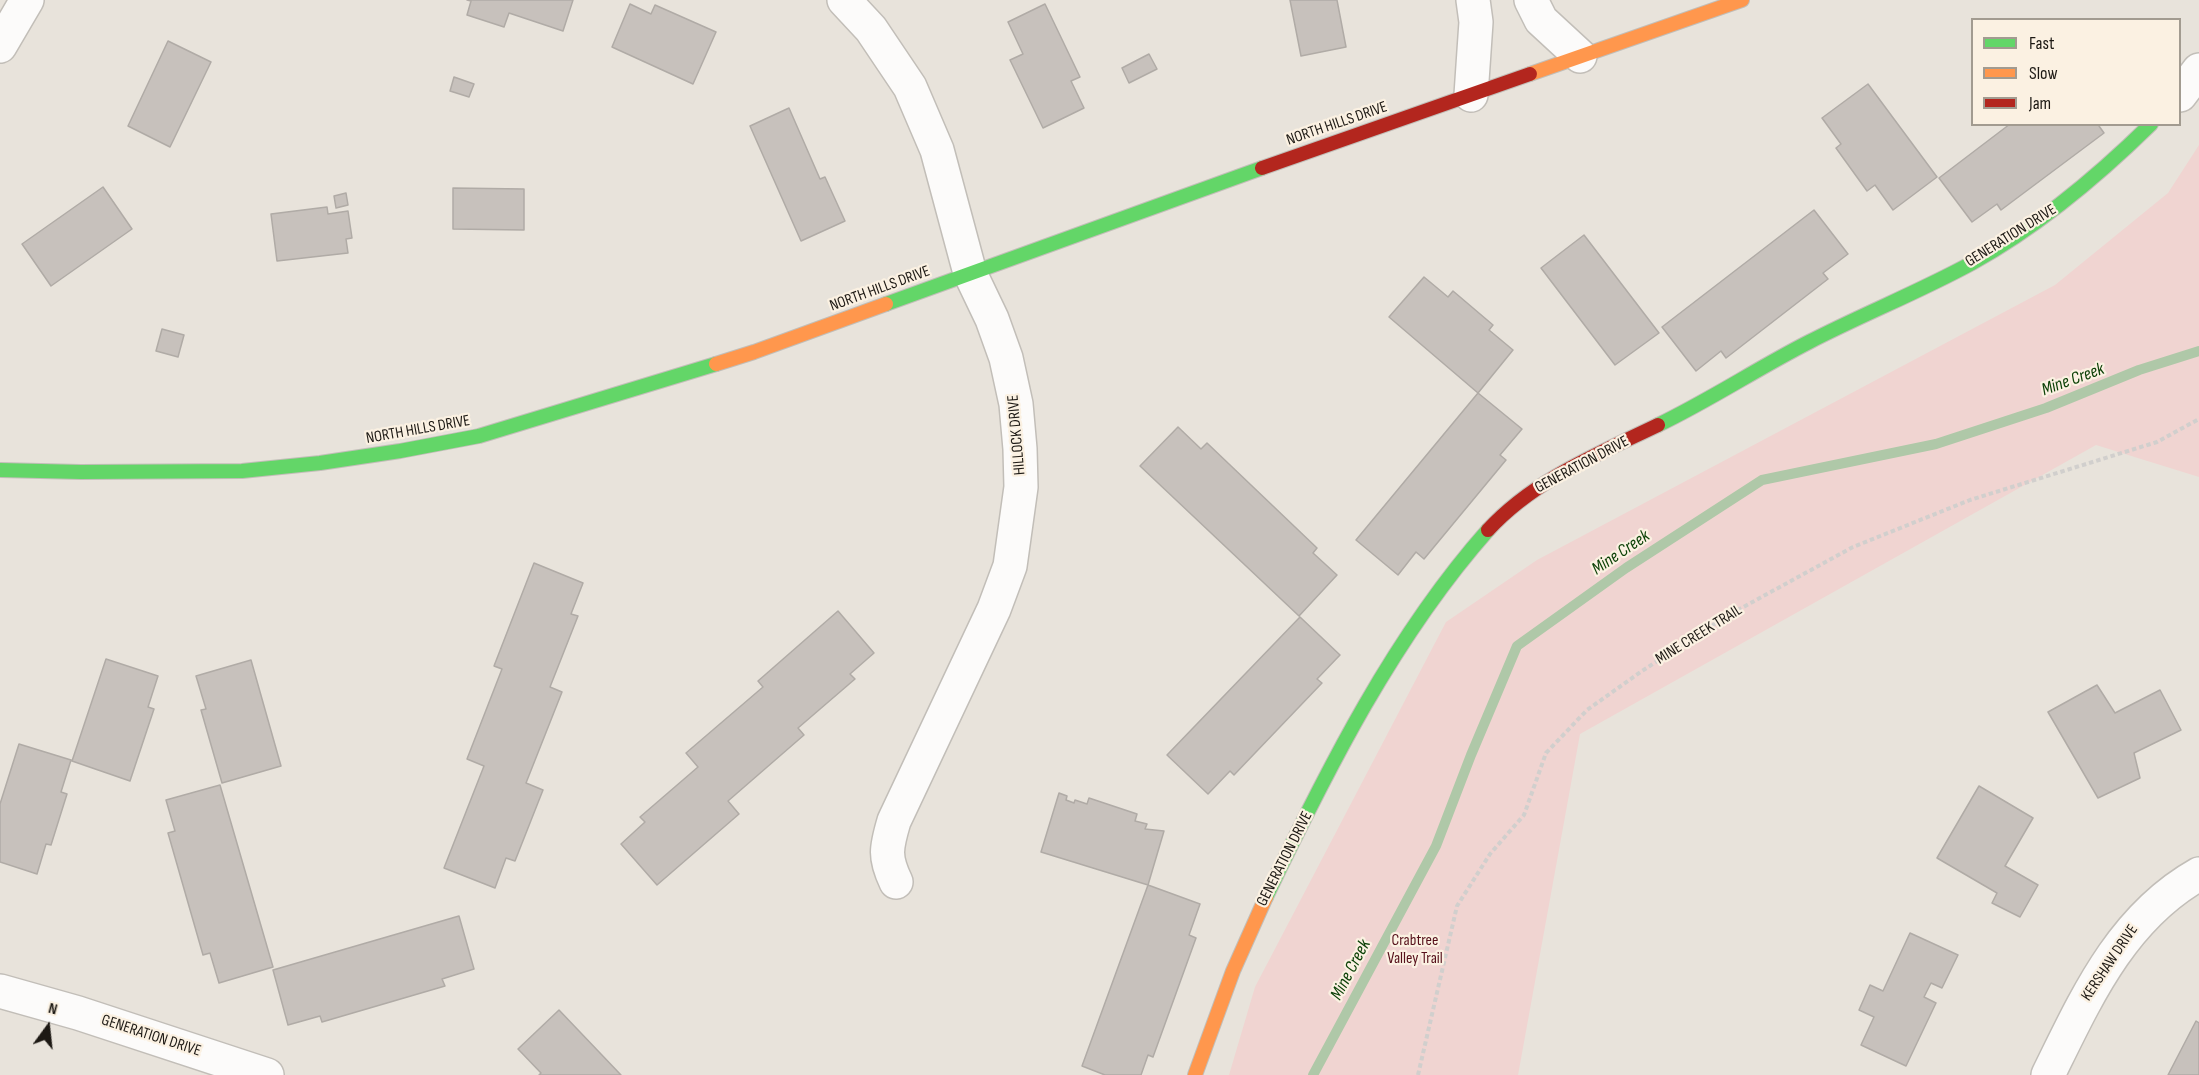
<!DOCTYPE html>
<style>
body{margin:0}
#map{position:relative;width:2199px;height:1075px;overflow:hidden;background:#e8e3db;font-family:"Sofia Sans Condensed",sans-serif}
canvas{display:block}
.legend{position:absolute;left:1971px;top:18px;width:210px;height:108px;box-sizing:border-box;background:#fbf1e2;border:2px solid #a29b90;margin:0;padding:8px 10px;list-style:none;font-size:18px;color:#1d1914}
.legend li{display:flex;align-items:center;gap:12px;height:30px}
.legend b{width:30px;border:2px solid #a29b90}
.north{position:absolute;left:18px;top:997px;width:60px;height:60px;-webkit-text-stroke:4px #fbf1e2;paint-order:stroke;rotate:15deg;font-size:16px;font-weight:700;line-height:24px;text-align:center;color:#1d1914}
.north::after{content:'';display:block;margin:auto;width:21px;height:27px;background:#1d1914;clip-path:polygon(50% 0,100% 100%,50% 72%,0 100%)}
</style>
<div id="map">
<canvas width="2199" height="1075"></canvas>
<ul class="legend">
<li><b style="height:8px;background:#63d668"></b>Fast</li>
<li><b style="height:8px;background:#ff974d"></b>Slow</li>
<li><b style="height:8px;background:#b3261e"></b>Jam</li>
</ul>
<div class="north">N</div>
</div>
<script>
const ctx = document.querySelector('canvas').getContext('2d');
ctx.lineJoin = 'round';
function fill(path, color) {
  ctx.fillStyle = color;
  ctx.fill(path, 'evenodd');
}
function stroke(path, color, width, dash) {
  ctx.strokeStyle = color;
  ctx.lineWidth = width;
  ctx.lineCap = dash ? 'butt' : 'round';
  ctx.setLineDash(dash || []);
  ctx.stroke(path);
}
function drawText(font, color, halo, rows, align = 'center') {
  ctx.font = font + ' "Sofia Sans Condensed",sans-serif';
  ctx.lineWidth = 4.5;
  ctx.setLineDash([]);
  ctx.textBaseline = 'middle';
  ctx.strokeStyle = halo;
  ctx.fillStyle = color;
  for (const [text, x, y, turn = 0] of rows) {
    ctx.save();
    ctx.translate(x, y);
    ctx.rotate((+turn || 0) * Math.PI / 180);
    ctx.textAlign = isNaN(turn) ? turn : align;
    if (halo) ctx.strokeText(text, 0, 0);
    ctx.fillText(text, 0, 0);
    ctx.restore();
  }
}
const green = new Path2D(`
 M 2199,145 L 2199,477 L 2096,445 L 1580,734 L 1518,1075 L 1229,1075 L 1255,987 L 1446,622 L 1537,560 L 2055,285 L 2168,193 Z`);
const stream = new Path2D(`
 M 1313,1075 L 1436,846 L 1471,755 L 1517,646 L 1626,568 L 1762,480 L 1936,444 L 2046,408 L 2139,370 L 2199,351`);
const building = new Path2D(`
 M 467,0 L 573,0 L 563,31 L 509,13 L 504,27 L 467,15 L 471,1 Z
 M 1290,0 L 1337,0 L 1346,47 L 1301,56 Z
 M 630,4 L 651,14 L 655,5 L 716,32 L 693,84 L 612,47 Z
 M 1045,4 L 1080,77 L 1071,81 L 1084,108 L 1043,128 L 1010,60 L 1023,54 L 1008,22 Z
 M 168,41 L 211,62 L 170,147 L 128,126 Z
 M 1149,54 L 1157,69 L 1129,83 L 1122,68 Z
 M 454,77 L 474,84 L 469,97 L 450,91 Z
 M 1868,84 L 1937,177 L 1893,210 L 1875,185 L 1867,191 L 1836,148 L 1841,144 L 1822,118 Z
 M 789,108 L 820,179 L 825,177 L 845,221 L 801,241 L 750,126 Z
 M 2010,124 L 2101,124 L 2099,126 L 2104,133 L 2001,210 L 1997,204 L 1972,222 L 1939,178 Z
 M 103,187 L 132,229 L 51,286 L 22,244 Z
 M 453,188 L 524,189 L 524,230 L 453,229 Z
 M 346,193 L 348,205 L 336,208 L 334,196 Z
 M 327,207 L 328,214 L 348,211 L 352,238 L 346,239 L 348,253 L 277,261 L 271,214 Z
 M 1814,210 L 1848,254 L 1823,273 L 1828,279 L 1726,358 L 1721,351 L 1696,371 L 1662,327 Z
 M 1584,235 L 1659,333 L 1615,365 L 1541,268 Z
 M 1424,277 L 1448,297 L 1453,291 L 1493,325 L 1489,330 L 1513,350 L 1478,393 L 1389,317 Z
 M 162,329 L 184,335 L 178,357 L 156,351 Z
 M 1478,393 L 1522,429 L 1500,455 L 1506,460 L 1424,559 L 1416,552 L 1398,575 L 1356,540 Z
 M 1178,427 L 1201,449 L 1207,443 L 1317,548 L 1313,553 L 1337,575 L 1299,616 L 1140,466 Z
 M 534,563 L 583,583 L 571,614 L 578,616 L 550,687 L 562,692 L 526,783 L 543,790 L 515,861 L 506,858 L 495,888 L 444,868 L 484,766 L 467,759 L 502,669 L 494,666 Z
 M 838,611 L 874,653 L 850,674 L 855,679 L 798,728 L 804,735 L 728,801 L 739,814 L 657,885 L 621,844 L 645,822 L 640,817 L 698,767 L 686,753 L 763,687 L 758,681 Z
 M 1300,617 L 1340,655 L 1317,679 L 1322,683 L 1234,775 L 1230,771 L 1208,794 L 1167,755 Z
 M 106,659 L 158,676 L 148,707 L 154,709 L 130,781 L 72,761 Z
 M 251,660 L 281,766 L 222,783 L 201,710 L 206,709 L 196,676 Z
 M 2097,685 L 2115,713 L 2160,690 L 2181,730 L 2134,753 L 2140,778 L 2098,798 L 2048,712 Z
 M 19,744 L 71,760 L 61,792 L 67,794 L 51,845 L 46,844 L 37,874 L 0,862 L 0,804 Z
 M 220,785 L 273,967 L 219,983 L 210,953 L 203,955 L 168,833 L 175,831 L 166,800 Z
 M 1979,786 L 2033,818 L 2005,866 L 2038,885 L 2020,917 L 1992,903 L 1997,893 L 1937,858 Z
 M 1059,793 L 1067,796 L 1066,800 L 1074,803 L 1075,800 L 1087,804 L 1089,798 L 1137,814 L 1135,821 L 1147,824 L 1145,829 L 1164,831 L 1148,885 L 1041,852 Z
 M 1148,885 L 1200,904 L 1189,935 L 1196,938 L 1153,1057 L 1148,1055 L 1141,1075 L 1105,1075 L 1082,1066 Z
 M 459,916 L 474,969 L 442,979 L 445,986 L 322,1022 L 320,1016 L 288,1025 L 273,970 Z
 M 1910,933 L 1958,955 L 1942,988 L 1931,983 L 1924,997 L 1936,1003 L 1906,1066 L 1861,1045 L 1874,1017 L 1859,1010 L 1870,985 L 1883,991 Z
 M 559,1010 L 621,1075 L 539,1075 L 541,1073 L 518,1049 Z
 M 2196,1021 L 2199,1023 L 2199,1075 L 2168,1075 Z`);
const path = new Path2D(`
 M 1418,1075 L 1457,906 L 1490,854 L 1524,815 L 1546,753 L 1587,710 L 1642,671 L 1725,617 L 1853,547 L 1970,500 L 2157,442 L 2199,419`);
const street = new Path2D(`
 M 844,0 L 871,29 L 910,87 L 937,150 L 970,273 L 992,319 L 1006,358 L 1016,404 L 1020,449 L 1021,487 L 1010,566 L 994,609 L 894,821 C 886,848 884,857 896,882
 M 1531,0 L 1541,20 L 1580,56
 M 0,46 L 27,0
 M 1471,95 L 1476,22 L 1473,0
 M 2180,95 L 2199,70
 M 0,991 L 78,1013 L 267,1075
 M 2048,1075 C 2086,998 2121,918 2199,874`);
const fast = new Path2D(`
 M 886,304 L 1262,168
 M 1658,425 C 1710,400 1758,368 1809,342 C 1863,314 1919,292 1972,263 C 2039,226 2097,177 2151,124
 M 0,470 L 81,472 L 242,471 L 320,463 L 400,451 L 479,436 L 716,364
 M 1266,897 C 1327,770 1394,636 1488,530`);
const slow = new Path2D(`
 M 1530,74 L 1742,0
 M 716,364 L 754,352 L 886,304
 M 1195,1075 L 1233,971 L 1266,897`);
const jam = new Path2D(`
 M 1262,168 L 1530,74
 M 1488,530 C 1534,480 1598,454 1658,425`);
const streetNames = [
 ["NORTH HILLS DRIVE",1337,124,-19],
 ["GENERATION DRIVE",2011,236,-32],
 ["NORTH HILLS DRIVE",880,289,-20],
 ["NORTH HILLS DRIVE",418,430,-10],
 ["HILLOCK DRIVE",1017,435,-95],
 ["GENERATION DRIVE",1582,465,-28],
 ["MINE CREEK TRAIL",1699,635,-32],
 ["GENERATION DRIVE",1285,859,-63],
 ["KERSHAW DRIVE",2110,963,-56],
 ["GENERATION DRIVE",151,1036,18]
];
const parkNames = [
 ["Crabtree",1415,941],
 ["Valley Trail",1415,959]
];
const waterNames = [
 ["Mine Creek",2073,380,-20],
 ["Mine Creek",1621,553,-34],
 ["Mine Creek",1351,970,-62]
];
fill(green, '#f0d4d1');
stroke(stream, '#afc8a8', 10);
fill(building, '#c7c1bc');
stroke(building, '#b0aba6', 1.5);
stroke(street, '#c2beb8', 36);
stroke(fast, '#c2beb8', 16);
stroke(slow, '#c2beb8', 16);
stroke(jam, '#c2beb8', 16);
stroke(path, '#d1cfcd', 4, [4.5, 3]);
stroke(street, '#fcfbfa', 33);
stroke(fast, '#63d668', 14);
stroke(slow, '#ff974d', 14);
stroke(jam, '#b3261e', 14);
drawText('16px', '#1d1914', '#fbf1e2', streetNames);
drawText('16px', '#56101b', '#fbf1e2', parkNames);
drawText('italic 18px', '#0c4107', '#fbf1e2', waterNames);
</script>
